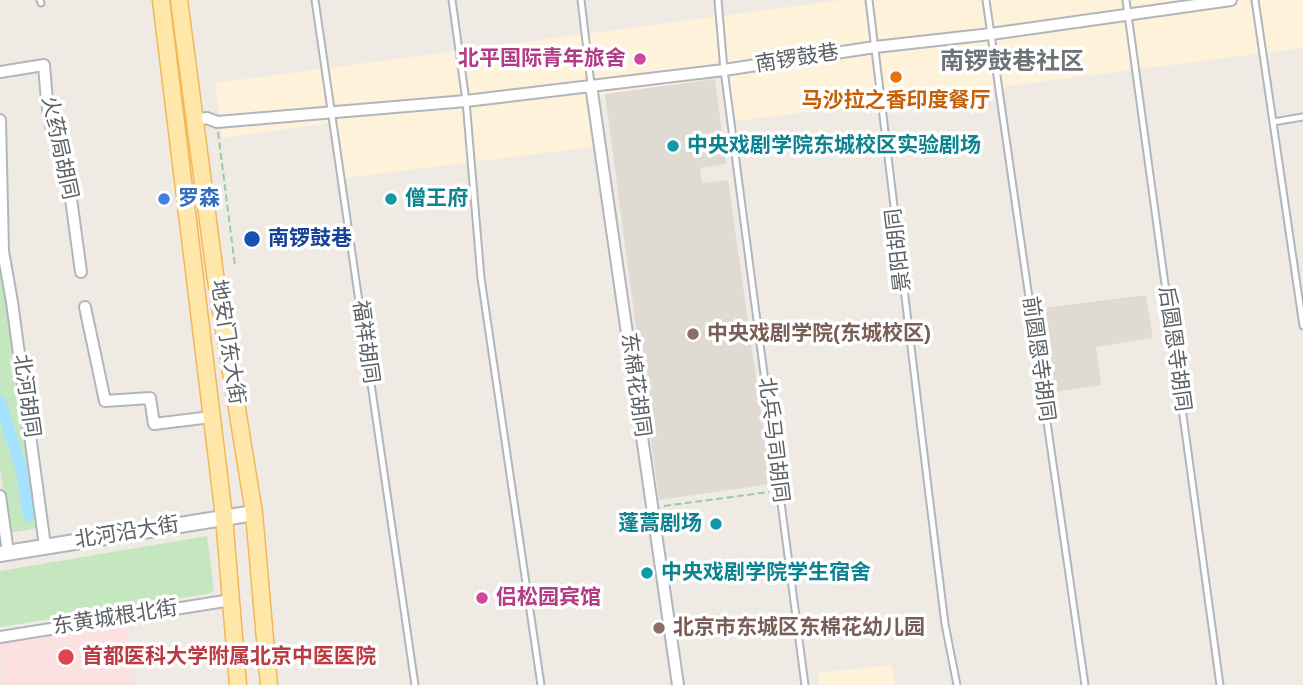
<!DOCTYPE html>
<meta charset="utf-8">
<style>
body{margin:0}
canvas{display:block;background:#efebe4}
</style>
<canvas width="1303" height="685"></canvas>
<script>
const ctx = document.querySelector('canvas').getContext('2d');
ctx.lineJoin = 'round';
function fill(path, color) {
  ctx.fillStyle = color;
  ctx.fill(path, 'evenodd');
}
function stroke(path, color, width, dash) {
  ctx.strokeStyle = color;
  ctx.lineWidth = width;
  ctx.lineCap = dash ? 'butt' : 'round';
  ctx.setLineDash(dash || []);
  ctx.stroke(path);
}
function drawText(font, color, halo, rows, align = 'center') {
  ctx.font = font + ' Arial,"Noto Sans SC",sans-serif';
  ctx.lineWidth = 7;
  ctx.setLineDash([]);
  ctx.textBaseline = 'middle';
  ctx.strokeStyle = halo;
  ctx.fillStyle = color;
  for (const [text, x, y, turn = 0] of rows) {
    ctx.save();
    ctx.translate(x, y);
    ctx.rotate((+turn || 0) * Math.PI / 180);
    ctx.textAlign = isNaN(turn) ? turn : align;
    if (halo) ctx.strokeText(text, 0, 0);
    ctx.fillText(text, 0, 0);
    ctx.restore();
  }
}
const commercial = new Path2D(`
 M 842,0 L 1303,0 L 1303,48 L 736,121 L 729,76 L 587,97 L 593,147 L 337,179 L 329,123 L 222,138 L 215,83 Z
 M 892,665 L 895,685 L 819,685 L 818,673 Z`);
const education = new Path2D(`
 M 715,79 L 726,164 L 700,168 L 702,183 L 728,180 L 771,484 L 659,500 L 605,94 Z
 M 1146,295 L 1153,338 L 1096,347 L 1101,385 L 1048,393 L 1035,309 Z`);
const medical = new Path2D(`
 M 127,625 L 135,685 L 2,685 L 0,644 Z`);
const green = new Path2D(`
 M 0,261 L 38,528 L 9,533 L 0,467 Z
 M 207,536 L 214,591 L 207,594 L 0,627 L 0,571 Z`);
const canal = new Path2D(`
 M 0,402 L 22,471 L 29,516`);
const path = new Path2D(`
 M 218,132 L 235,266
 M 664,506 L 769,492`);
const lane = new Path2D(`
 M 40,0 L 41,3
 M 315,0 L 415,685
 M 452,0 L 466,101 L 481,278 L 541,685
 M 581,0 L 591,84
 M 718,0 L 724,70 L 805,685
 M 869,0 L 929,495 L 945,624 L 957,685
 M 986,0 L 1085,685
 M 1126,0 L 1220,685
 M 1255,0 L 1303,326
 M 1273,122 L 1303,117`);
const street = new Path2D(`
 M 0,72 L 44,65 C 47,98 47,134 66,162 L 81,272
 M 591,85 L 678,685
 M 0,120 L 3,251 L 12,302 L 45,546
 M 196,120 L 207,118 L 217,122 L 466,101 L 724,70 L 875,47 L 991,34 L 1231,0
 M 85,307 L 105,401 L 150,398 L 154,424 L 211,417
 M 0,496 L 8,552
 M 0,637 L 231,600`);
const secondary = new Path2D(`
 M 0,554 L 254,513`);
const primary = new Path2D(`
 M 161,0 L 224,517 L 238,685
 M 179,0 L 215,274 L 254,513 L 269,685`);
const markers = [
 [640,59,7,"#d1479c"],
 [896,77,7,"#e8710a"],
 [673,146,7,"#0f9aa8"],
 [164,199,7,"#3f7fe0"],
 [391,199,7,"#0f9aa8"],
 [252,239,9,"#1a4fb4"],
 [693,334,7,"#8d6e63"],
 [716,524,7,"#0f9aa8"],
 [647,573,7,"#0f9aa8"],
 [482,598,7,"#d1479c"],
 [659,628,7,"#8d6e63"],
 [66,657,9,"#e0444e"]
];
const hotelNames = [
 ["北平国际青年旅舍",626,59],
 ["侣松园宾馆",496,598,"left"]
];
const streetNames = [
 ["南锣鼓巷",797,59,-9],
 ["火药局胡同",59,148,78],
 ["景阳胡同",899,250,-97],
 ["地安门东大街",227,342,81],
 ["福祥胡同",365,342,82],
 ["后圆恩寺胡同",1174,349,82],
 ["前圆恩寺胡同",1038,359,82],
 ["东棉花胡同",635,385,82],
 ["北河胡同",26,396,82],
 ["北兵马司胡同",773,440,83],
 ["北河沿大街",127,533,-9],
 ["东黄城根北街",115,618,-9]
];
const foodNames = [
 ["马沙拉之香印度餐厅",896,101]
];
const cultureNames = [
 ["中央戏剧学院东城校区实验剧场",687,146],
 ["僧王府",405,199],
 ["蓬蒿剧场",702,524,"right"],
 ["中央戏剧学院学生宿舍",661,573]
];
const shopNames = [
 ["罗森",178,199]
];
const transitNames = [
 ["南锣鼓巷",268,239]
];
const educationNames = [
 ["中央戏剧学院(东城校区)",707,334],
 ["北京市东城区东棉花幼儿园",673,628]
];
const healthNames = [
 ["首都医科大学附属北京中医医院",82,657]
];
const quarterNames = [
 ["南锣鼓巷社区",1012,62]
];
fill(commercial, '#fef2da');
fill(education, '#dfdad2');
fill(medical, '#fce1e1');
fill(green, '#c5e7c0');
stroke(canal, '#a4e2ff', 12);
stroke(lane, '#b2b6ba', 9);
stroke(street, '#b2b6ba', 14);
stroke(secondary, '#b1b5ba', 18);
stroke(primary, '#f4b758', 19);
stroke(path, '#9acba3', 2, [7, 3.5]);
stroke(lane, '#fff', 5);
stroke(street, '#fff', 10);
stroke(secondary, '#fff', 14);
stroke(primary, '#ffe7a9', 16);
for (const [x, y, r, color] of markers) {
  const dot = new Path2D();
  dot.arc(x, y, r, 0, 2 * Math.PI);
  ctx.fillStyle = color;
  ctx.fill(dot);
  stroke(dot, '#fff', 2.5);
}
drawText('bold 21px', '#b23c85', '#fff', hotelNames, 'right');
drawText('21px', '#5c6165', '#fff', streetNames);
drawText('bold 21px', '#c56008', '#fff', foodNames);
drawText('bold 21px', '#0d838f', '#fff', cultureNames, 'left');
drawText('bold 21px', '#366cbe', '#fff', shopNames, 'left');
drawText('bold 21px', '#164399', '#fff', transitNames, 'left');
drawText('bold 21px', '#785e54', '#fff', educationNames, 'left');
drawText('bold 21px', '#be3a42', '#fff', healthNames, 'left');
drawText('bold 24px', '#6d7377', '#fff', quarterNames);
</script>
